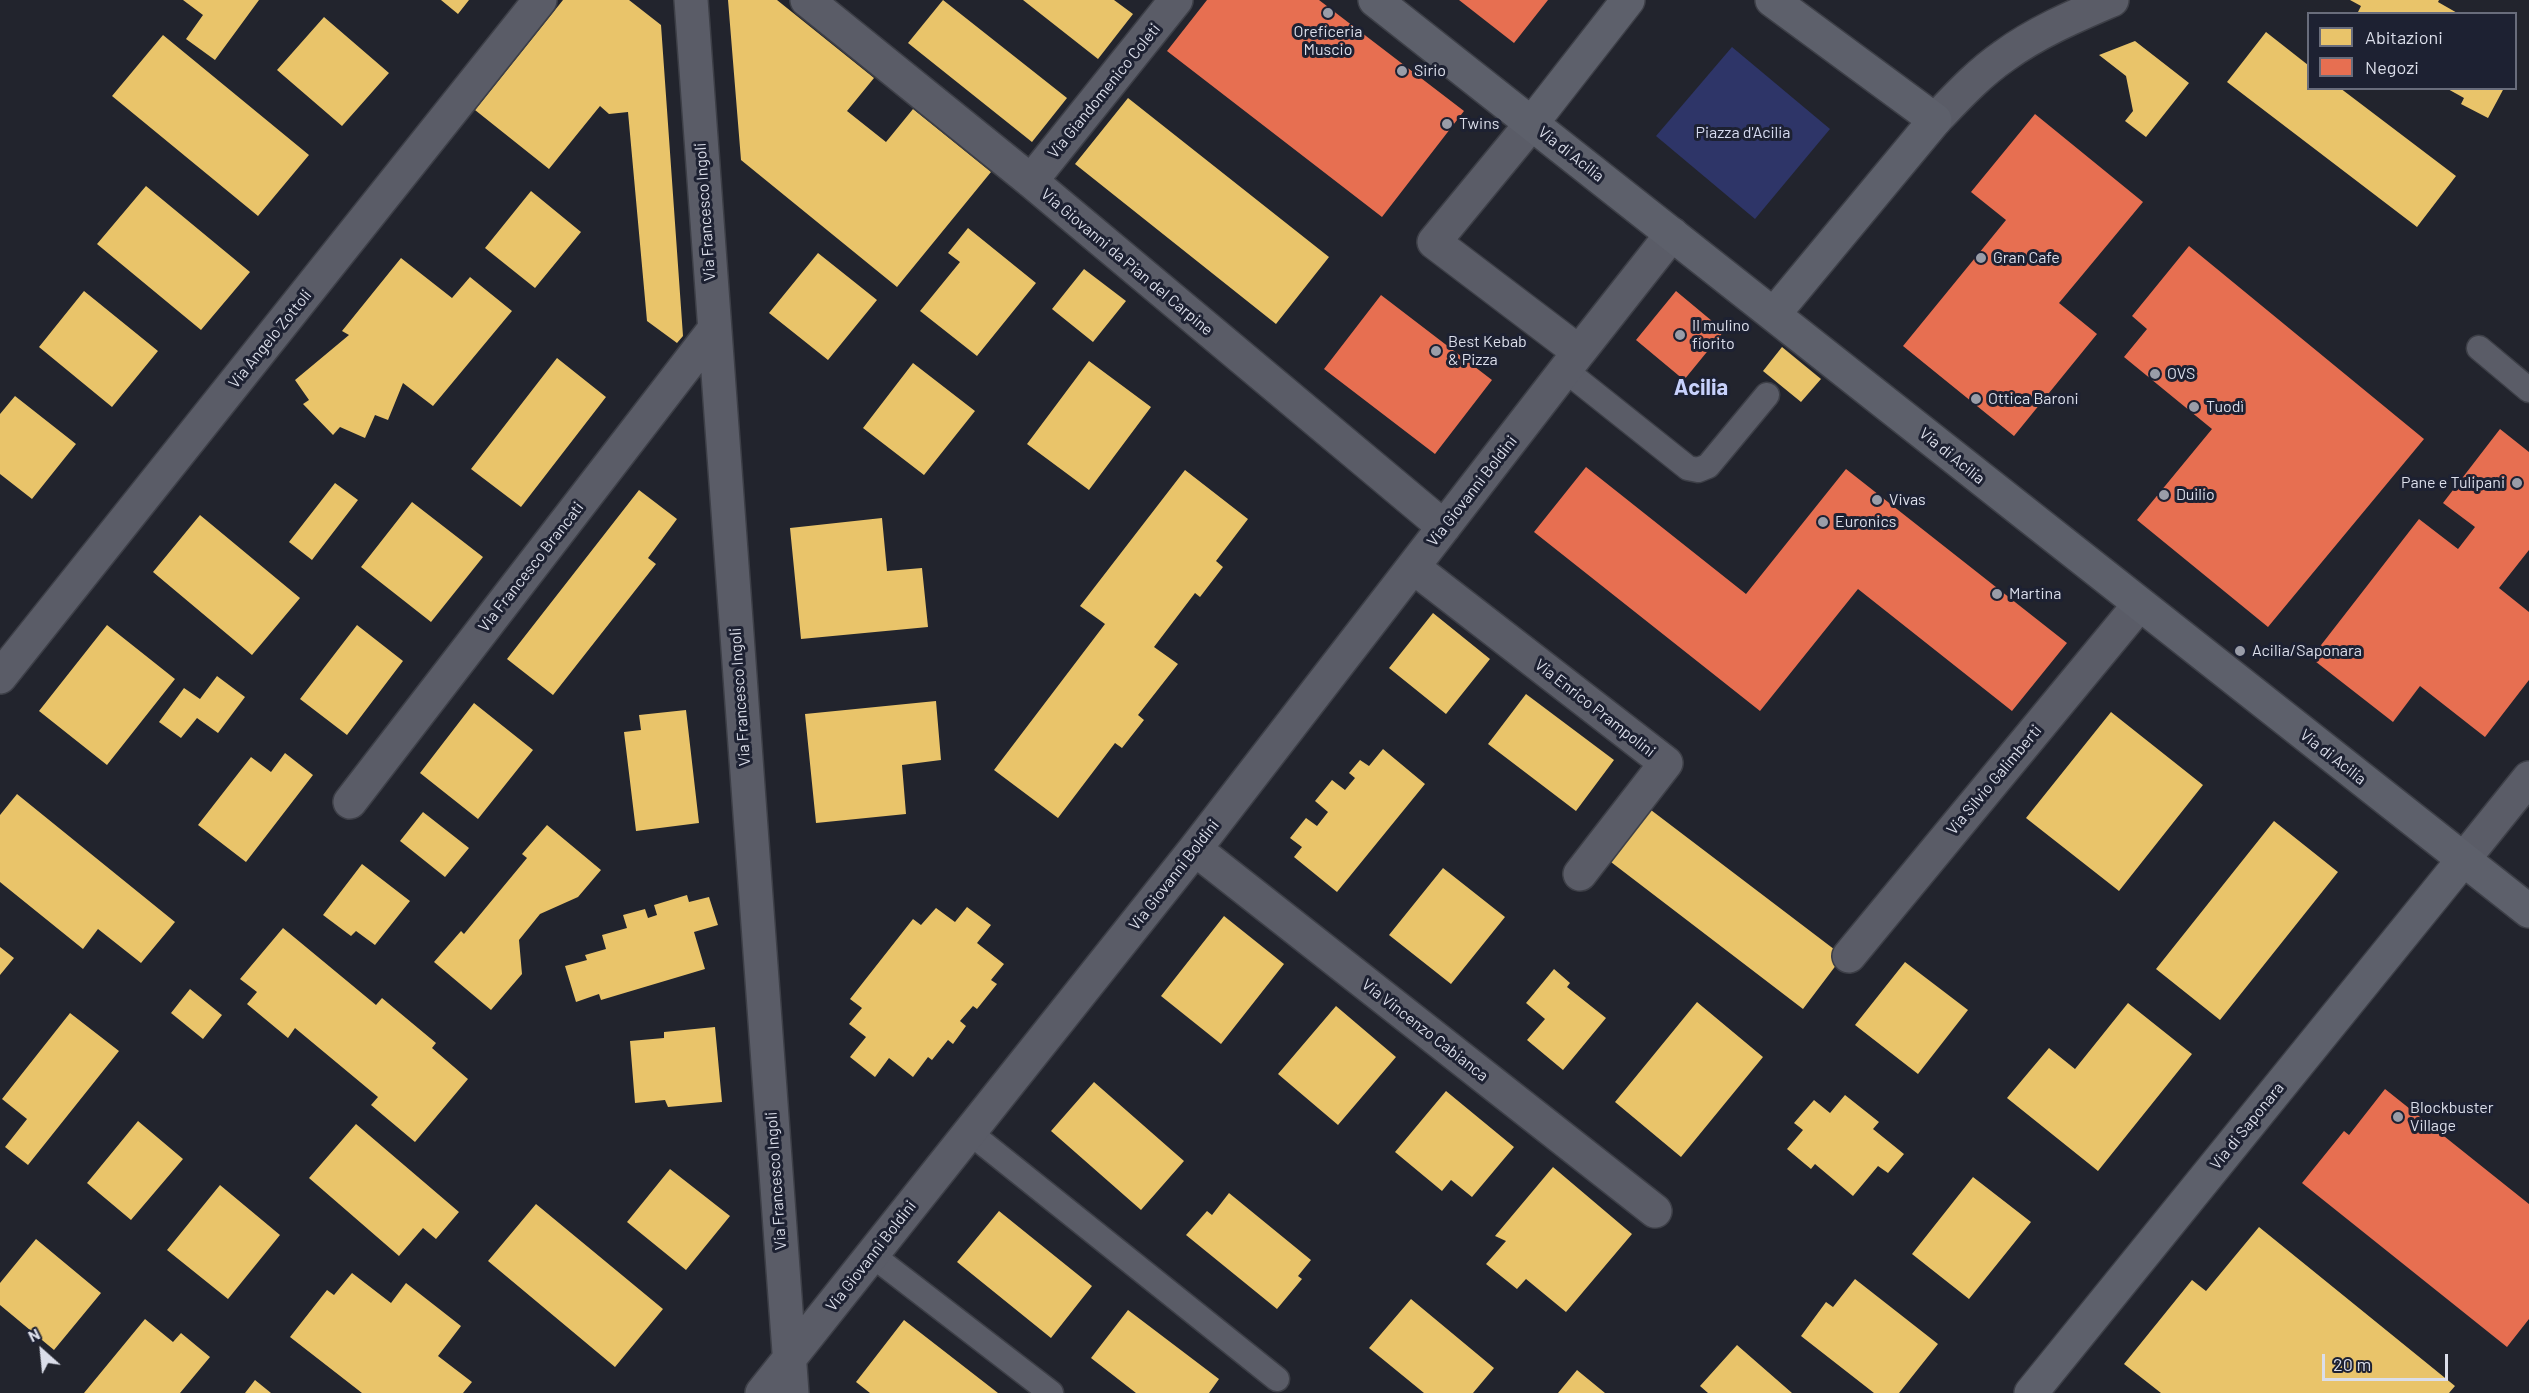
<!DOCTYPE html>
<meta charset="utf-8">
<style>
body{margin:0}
#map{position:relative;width:2529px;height:1393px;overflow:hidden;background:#22242d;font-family:Barlow,sans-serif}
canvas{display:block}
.legend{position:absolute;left:2307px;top:12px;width:210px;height:78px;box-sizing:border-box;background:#1d2132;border:2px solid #696d7c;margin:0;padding:8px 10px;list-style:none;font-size:18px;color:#dbdeea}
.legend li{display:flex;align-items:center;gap:12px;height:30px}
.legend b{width:30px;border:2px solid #696d7c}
.north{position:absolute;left:12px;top:1321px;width:60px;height:60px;-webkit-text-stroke:4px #1d2132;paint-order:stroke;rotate:333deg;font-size:16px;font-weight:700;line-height:24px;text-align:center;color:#dbdeea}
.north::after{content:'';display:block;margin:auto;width:21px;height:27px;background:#dbdeea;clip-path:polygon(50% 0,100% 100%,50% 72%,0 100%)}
.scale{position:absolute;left:2322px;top:1354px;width:126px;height:27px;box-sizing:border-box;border:3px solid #dbdeea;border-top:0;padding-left:8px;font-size:18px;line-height:21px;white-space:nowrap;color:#dbdeea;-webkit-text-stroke:4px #1d2132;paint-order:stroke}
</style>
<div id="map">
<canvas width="2529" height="1393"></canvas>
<ul class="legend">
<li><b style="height:16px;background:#e9c46a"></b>Abitazioni</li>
<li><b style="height:16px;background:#e76f51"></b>Negozi</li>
</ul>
<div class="north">N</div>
<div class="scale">20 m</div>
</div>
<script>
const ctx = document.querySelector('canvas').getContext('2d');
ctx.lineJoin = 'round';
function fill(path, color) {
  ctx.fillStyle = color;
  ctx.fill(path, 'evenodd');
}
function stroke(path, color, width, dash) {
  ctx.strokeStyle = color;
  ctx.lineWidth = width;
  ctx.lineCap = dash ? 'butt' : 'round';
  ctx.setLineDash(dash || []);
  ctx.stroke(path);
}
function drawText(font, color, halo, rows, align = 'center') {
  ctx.font = font + ' Barlow,sans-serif';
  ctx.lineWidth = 6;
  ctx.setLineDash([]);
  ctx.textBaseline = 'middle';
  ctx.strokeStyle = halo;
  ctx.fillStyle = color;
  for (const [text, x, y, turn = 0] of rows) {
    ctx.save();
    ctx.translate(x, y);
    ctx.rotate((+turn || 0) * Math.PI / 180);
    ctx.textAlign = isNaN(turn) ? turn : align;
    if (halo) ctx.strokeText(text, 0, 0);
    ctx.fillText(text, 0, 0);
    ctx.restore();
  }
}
const green = new Path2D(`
 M 1732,47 L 1830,129 L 1755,219 L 1656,136 Z`);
const homes = new Path2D(`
 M 183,0 L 259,0 L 215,60 L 186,39 L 203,15 Z
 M 441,0 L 469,0 L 458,14 Z
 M 563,0 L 629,0 L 661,25 L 683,336 L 677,343 L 647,321 L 628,112 L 609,114 L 600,106 L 549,169 L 475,110 Z
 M 728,0 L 777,0 L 874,78 L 847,111 L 886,142 L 913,109 L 991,172 L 897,287 L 741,160 Z
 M 943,0 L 1067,98 L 1032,142 L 908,43 Z
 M 1023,0 L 1114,0 L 1133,14 L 1098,59 Z
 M 2350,0 L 2439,0 L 2438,2 L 2459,14 L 2357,14 L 2361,6 Z
 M 324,17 L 389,73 L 342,126 L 277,70 Z
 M 2266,32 L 2308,65 L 2308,88 L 2340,88 L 2456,176 L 2417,227 L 2227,82 Z
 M 163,35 L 309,155 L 258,216 L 112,96 Z
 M 2135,41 L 2189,83 L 2146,137 L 2125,121 L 2133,111 L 2126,76 L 2099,55 Z
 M 2446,88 L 2504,88 L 2488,118 L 2461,104 L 2464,98 Z
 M 1128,98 L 1329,257 L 1276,324 L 1075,164 Z
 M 146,186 L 250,272 L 201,330 L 97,244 Z
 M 531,191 L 581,232 L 535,288 L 485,248 Z
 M 968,228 L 1036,283 L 977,356 L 920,311 L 960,262 L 948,253 Z
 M 818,253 L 877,300 L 828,360 L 769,313 Z
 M 401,258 L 452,298 L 470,277 L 512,311 L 433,406 L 403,383 L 388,420 L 375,415 L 365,438 L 340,427 L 333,435 L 303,404 L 309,400 L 295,380 L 349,335 L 342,331 Z
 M 1084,269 L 1126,301 L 1093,342 L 1052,309 Z
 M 84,291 L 158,351 L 112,407 L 39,347 Z
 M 1782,347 L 1821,379 L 1801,402 L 1763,371 Z
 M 557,358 L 606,397 L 521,507 L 471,469 Z
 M 1089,361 L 1151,407 L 1089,490 L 1027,444 Z
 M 913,363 L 975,411 L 924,475 L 863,428 Z
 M 15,396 L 76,444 L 32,499 L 0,474 L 0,414 Z
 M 1185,470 L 1248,519 L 1216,561 L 1223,567 L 1200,597 L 1195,593 L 1154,647 L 1178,664 L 1138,715 L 1144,720 L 1122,748 L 1115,743 L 1058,818 L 994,770 L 1105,624 L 1080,606 Z
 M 335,483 L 358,500 L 312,560 L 289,542 Z
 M 639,490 L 677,519 L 648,558 L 656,564 L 553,695 L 507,659 Z
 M 412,502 L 483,557 L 431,622 L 361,567 Z
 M 200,515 L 300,598 L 252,655 L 153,572 Z
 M 882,518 L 887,571 L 922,568 L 928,627 L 801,639 L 790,528 Z
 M 1433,613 L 1490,659 L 1446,714 L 1389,668 Z
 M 107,625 L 175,679 L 107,765 L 39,711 Z
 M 357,625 L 403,661 L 347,735 L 300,699 Z
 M 217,676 L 245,697 L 218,733 L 197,718 L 181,738 L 159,722 L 184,688 L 200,699 Z
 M 1526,694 L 1614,760 L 1576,811 L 1488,744 Z
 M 936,701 L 941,760 L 902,765 L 906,814 L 816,823 L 805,714 Z
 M 474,703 L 533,750 L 478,819 L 420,773 Z
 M 686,710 L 699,823 L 636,831 L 624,732 L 641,730 L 639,715 Z
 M 2111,712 L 2203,785 L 2119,891 L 2026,818 Z
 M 1383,749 L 1425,784 L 1337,892 L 1294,857 L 1302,847 L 1290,838 L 1306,818 L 1317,826 L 1328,812 L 1315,801 L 1332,780 L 1345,790 L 1355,778 L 1349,773 L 1360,760 L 1369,766 Z
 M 285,753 L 313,775 L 246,862 L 198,825 L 251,757 L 271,772 Z
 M 17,794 L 175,922 L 141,963 L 98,929 L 83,949 L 0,882 L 0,815 Z
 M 1647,807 L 1843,956 L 1803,1009 L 1607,859 Z
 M 423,812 L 469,848 L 445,877 L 400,841 Z
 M 2274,821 L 2338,872 L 2220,1020 L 2156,969 Z
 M 547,825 L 601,870 L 578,897 L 540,914 L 519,940 L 522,974 L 491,1010 L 434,962 L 461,931 L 464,934 L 527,858 L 522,854 Z
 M 362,864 L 410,901 L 375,945 L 356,931 L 351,936 L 323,915 Z
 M 1443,868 L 1505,917 L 1451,984 L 1389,935 Z
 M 687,895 L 689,902 L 709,897 L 718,925 L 694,932 L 705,969 L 601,1000 L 599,994 L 576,1002 L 565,966 L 587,960 L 585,955 L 606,949 L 602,935 L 627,928 L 623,915 L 645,909 L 648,918 L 657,915 L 654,905 Z
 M 967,907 L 991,925 L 977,943 L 1004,964 L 991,980 L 997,984 L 977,1009 L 973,1006 L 960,1021 L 966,1026 L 953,1044 L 948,1040 L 932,1060 L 928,1057 L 913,1077 L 889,1058 L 875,1077 L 850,1057 L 866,1037 L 849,1024 L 862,1008 L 850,999 L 913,919 L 921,925 L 936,908 L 955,922 Z
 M 1224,916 L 1284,964 L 1221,1044 L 1161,996 Z
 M 283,928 L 376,1005 L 382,998 L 436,1043 L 432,1048 L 468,1079 L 415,1142 L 371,1105 L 378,1097 L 295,1028 L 288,1038 L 247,1004 L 257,992 L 240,979 Z
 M 0,947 L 14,958 L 0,975 Z
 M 1905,962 L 1968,1010 L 1918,1074 L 1855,1025 Z
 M 1554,969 L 1570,983 L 1567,987 L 1606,1018 L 1563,1070 L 1527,1040 L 1545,1019 L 1526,1003 Z
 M 190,989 L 222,1015 L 203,1039 L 171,1013 Z
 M 1697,1002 L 1763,1057 L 1681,1157 L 1615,1102 Z
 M 2128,1003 L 2192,1054 L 2098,1171 L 2007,1098 L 2049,1048 L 2075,1069 Z
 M 1336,1006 L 1396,1057 L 1338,1125 L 1278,1074 Z
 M 70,1013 L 119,1051 L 28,1165 L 5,1147 L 27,1119 L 2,1099 Z
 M 715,1027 L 722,1102 L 668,1107 L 665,1100 L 635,1103 L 630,1041 L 664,1038 L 664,1032 Z
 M 1094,1082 L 1184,1161 L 1141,1210 L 1051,1131 Z
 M 1446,1091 L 1514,1147 L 1472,1197 L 1451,1180 L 1442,1191 L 1395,1152 Z
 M 1845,1095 L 1879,1122 L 1873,1129 L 1904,1154 L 1888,1173 L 1878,1166 L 1853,1196 L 1815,1164 L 1811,1169 L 1787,1149 L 1803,1130 L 1794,1123 L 1814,1100 L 1830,1113 Z
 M 138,1121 L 183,1159 L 131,1220 L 87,1183 Z
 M 356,1124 L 459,1212 L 436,1239 L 423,1228 L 399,1256 L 309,1178 Z
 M 1553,1167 L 1632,1234 L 1566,1312 L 1526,1279 L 1517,1289 L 1486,1264 L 1506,1241 L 1495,1236 Z
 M 670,1169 L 730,1216 L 686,1270 L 627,1222 Z
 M 1973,1177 L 2031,1222 L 1969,1299 L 1912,1254 Z
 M 220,1185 L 280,1235 L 228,1299 L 167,1250 Z
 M 1229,1193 L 1311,1260 L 1298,1276 L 1302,1279 L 1277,1309 L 1186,1235 L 1207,1211 L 1212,1215 Z
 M 536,1204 L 663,1309 L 615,1367 L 488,1261 Z
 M 999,1211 L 1092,1286 L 1051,1338 L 957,1262 Z
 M 2259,1227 L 2455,1386 L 2449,1393 L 2161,1393 L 2124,1364 L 2192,1280 L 2206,1291 Z
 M 36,1239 L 101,1293 L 54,1350 L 0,1305 L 0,1283 Z
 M 352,1273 L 391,1303 L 406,1283 L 461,1326 L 438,1356 L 472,1382 L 463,1393 L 362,1393 L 290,1337 L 327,1290 L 334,1295 Z
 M 1855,1279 L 1938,1344 L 1899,1393 L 1874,1393 L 1801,1336 L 1826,1302 L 1833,1307 Z
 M 1411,1299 L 1494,1368 L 1473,1393 L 1424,1393 L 1369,1348 Z
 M 1128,1310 L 1219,1379 L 1209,1393 L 1136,1393 L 1091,1358 Z
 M 145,1319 L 173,1342 L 181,1333 L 210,1357 L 180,1393 L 84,1393 Z
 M 904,1320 L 998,1393 L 870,1393 L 856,1382 Z
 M 1737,1345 L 1792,1393 L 1708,1393 L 1700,1386 Z
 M 1577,1370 L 1605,1393 L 1558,1393 Z
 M 255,1380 L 271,1393 L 245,1393 Z`);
const shops = new Path2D(`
 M 1207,0 L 1319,0 L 1464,111 L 1382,217 L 1167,51 Z
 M 1459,0 L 1548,0 L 1514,43 Z
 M 2035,114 L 2143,202 L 2059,303 L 2097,334 L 2014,436 L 1903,346 L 2006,220 L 1971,192 Z
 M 2189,246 L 2424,439 L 2268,627 L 2137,520 L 2212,429 L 2124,357 L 2147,329 L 2132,316 Z
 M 1676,291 L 1724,331 L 1684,380 L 1636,340 Z
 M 1381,295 L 1492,380 L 1435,454 L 1324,369 Z
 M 2500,429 L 2529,452 L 2529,550 L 2499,588 L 2529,612 L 2529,680 L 2485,737 L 2420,686 L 2393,722 L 2311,658 L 2419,519 L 2458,549 L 2475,527 L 2443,503 Z
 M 1586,467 L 1746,594 L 1846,469 L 2067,643 L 2012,711 L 1858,589 L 1760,711 L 1534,532 Z
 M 2385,1089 L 2529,1204 L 2529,1319 L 2507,1347 L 2302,1183 L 2344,1131 L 2349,1135 Z`);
const lane = new Path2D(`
 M 2479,348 L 2529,390
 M 1565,370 L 1688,468 L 1698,470 L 1708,466 L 1767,395
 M 969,1132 L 1277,1379
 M 872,1255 L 1051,1393`);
const street = new Path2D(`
 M 691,0 L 792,1393
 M 807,0 L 1031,181 L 1444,527
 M 1935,120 C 1957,97 1978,74 2004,56 C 2037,32 2075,16 2112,0
 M 1532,123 L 1434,242 L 1579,352 L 1672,234
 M 1031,181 L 1176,0
 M 1413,567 L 1666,763 L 1580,874
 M 0,677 L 540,0
 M 350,802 L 713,331
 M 1195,849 L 1655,1211
 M 2463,860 L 2529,778
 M 1849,956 L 2139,605
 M 762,1393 L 1195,849 L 1579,352`);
const secondary = new Path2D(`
 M 1375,0 L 2529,911
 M 1772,0 L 1935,120 L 1774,314
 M 1532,123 L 1628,0
 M 2031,1393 L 2463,860`);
const markers = [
 [1328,13,6,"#9a9da8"],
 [1402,71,6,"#9a9da8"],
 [1447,124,6,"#9a9da8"],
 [1981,258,6,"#9a9da8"],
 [1680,335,6,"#9a9da8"],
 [1436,351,6,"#9a9da8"],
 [2155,374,6,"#9a9da8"],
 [1976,399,6,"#9a9da8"],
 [2194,407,6,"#9a9da8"],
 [2517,483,6,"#9a9da8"],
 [2164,495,6,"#9a9da8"],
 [1877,500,6,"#9a9da8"],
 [1823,522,6,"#9a9da8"],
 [1997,594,6,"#9a9da8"],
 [2240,651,6,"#9a9da8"],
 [2398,1117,6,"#9a9da8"]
];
const poiNames = [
 ["Oreficeria",1328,32,"center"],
 ["Muscio",1328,50,"center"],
 ["Sirio",1414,71],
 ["Twins",1459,124],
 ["Gran Cafe",1993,258],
 ["Il mulino",1692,326],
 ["fiorito",1692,344],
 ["Best Kebab",1448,342],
 ["& Pizza",1448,360],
 ["OVS",2167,374],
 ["Ottica Baroni",1988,399],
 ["Tuodì",2206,407],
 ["Pane e Tulipani",2505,483,"right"],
 ["Duilio",2176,495],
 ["Vivas",1889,500],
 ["Euronics",1835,522],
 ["Martina",2009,594],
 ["Acilia/Saponara",2252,651],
 ["Blockbuster",2410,1108],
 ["Village",2410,1126]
];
const streetNames = [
 ["Via Giandomenico Coleti",1104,91,-51],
 ["Via di Acilia",1571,154,38],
 ["Via Francesco Ingoli",705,212,-94],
 ["Via Giovanni da Pian del Carpine",1127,262,40],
 ["Via Angelo Zottoli",270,339,-51],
 ["Via di Acilia",1952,456,39],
 ["Via Giovanni Boldini",1472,491,-52],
 ["Via Francesco Brancati",531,567,-52],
 ["Via Francesco Ingoli",740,697,-94],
 ["Via Enrico Prampolini",1595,708,38],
 ["Via di Acilia",2333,757,38],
 ["Via Silvio Galimberti",1994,780,-50],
 ["Via Giovanni Boldini",1174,875,-52],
 ["Via Vincenzo Cabianca",1425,1030,38],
 ["Via di Saponara",2247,1126,-51],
 ["Via Francesco Ingoli",776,1181,-94],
 ["Via Giovanni Boldini",871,1256,-52]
];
const parkNames = [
 ["Piazza d'Acilia",1743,133]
];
const districtNames = [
 ["Acilia",1701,388]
];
fill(green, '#2e3568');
fill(homes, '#e9c46a');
fill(shops, '#e76f51');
stroke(lane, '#3d3f47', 27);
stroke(street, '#3d3f47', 36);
stroke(secondary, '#3d3f47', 36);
stroke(lane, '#5a5c67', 24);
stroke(street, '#5a5c67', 33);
stroke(secondary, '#5d606b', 33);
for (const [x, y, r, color] of markers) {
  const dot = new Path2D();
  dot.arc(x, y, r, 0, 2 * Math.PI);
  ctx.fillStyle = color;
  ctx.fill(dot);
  stroke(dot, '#1d2132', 2);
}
drawText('16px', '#dbdeea', '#1d2132', poiNames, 'left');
drawText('16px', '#dbdeea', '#1d2132', streetNames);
drawText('16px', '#d6dbf0', '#1d2132', parkNames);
drawText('bold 22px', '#c7d1fc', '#1d2132', districtNames);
</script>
